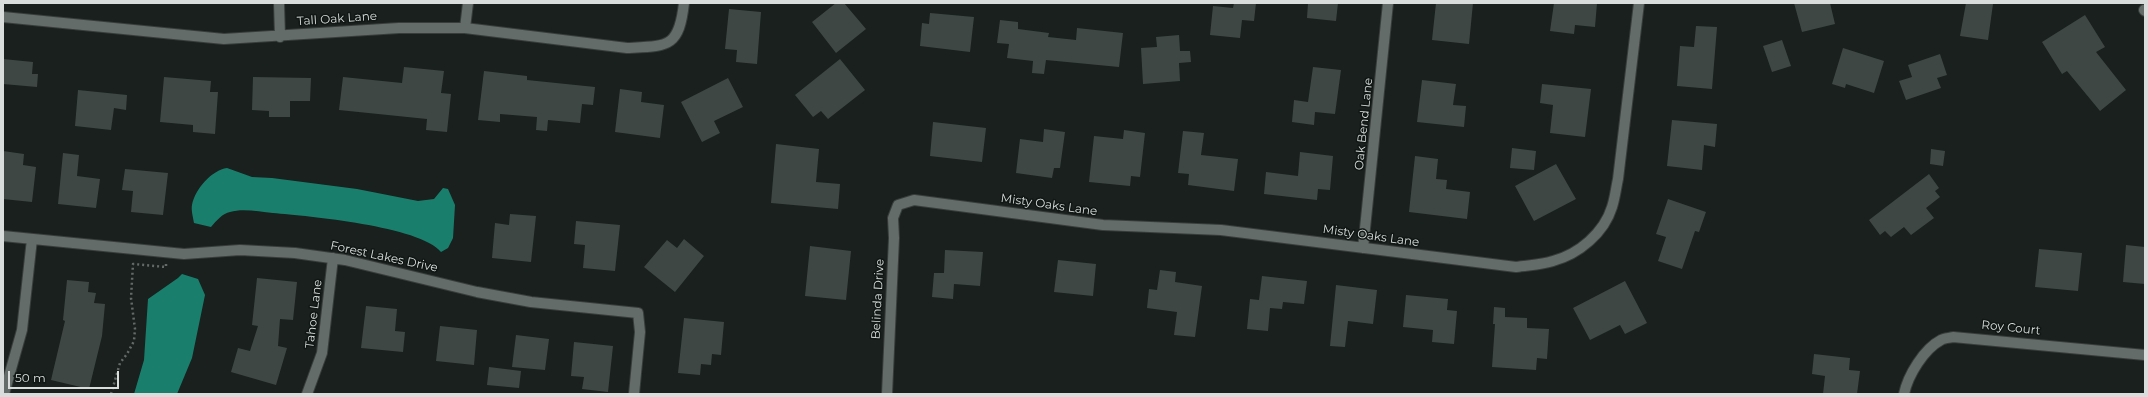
<!DOCTYPE html>
<style>
body{margin:0}
#map{position:relative;width:2148px;height:397px;overflow:hidden;background:#19201e;font-family:Montserrat,sans-serif}
canvas{display:block}
.frame{position:absolute;inset:0;border:4px solid #d9dedc;pointer-events:none}
.scale{position:absolute;left:8px;top:371px;width:111px;height:18px;box-sizing:border-box;border:2px solid #d9dedc;border-top:0;padding-left:5px;font-size:12px;line-height:14px;white-space:nowrap;color:#d9dedc;-webkit-text-stroke:3px #101715;paint-order:stroke}
</style>
<div id="map">
<canvas width="2148" height="397"></canvas>
<div class="frame"></div>
<div class="scale">50 m</div>
</div>
<script>
const ctx = document.querySelector('canvas').getContext('2d');
ctx.lineJoin = 'round';
function fill(path, color) {
  ctx.fillStyle = color;
  ctx.fill(path, 'evenodd');
}
function stroke(path, color, width, dash) {
  ctx.strokeStyle = color;
  ctx.lineWidth = width;
  ctx.lineCap = dash ? 'butt' : 'round';
  ctx.setLineDash(dash || []);
  ctx.stroke(path);
}
function drawText(font, color, halo, rows, align = 'center') {
  ctx.font = font + ' Montserrat,sans-serif';
  ctx.lineWidth = 3;
  ctx.setLineDash([]);
  ctx.textBaseline = 'middle';
  ctx.strokeStyle = halo;
  ctx.fillStyle = color;
  for (const [text, x, y, turn = 0] of rows) {
    ctx.save();
    ctx.translate(x, y);
    ctx.rotate((+turn || 0) * Math.PI / 180);
    ctx.textAlign = isNaN(turn) ? turn : align;
    if (halo) ctx.strokeText(text, 0, 0);
    ctx.fillText(text, 0, 0);
    ctx.restore();
  }
}
const water = new Path2D(`
 M 227,168 L 252,177 L 272,178 L 357,189 L 418,201 L 434,199 L 443,188 L 448,189 L 455,205 L 453,238 L 448,248 L 441,252 C 420,226 308,216 273,213 C 260,212 243,208 230,212 C 223,213 216,221 211,227 L 194,223 C 193,217 191,210 192,205 C 195,189 212,170 227,168 Z
 M 182,274 L 198,279 L 205,295 L 192,358 L 177,394 L 134,394 L 144,360 L 148,299 L 178,278 Z`);
const building = new Path2D(`
 M 836,3 L 844,3 L 866,29 L 836,53 L 812,22 Z
 M 1234,3 L 1256,3 L 1254,21 L 1242,20 L 1240,38 L 1210,35 L 1213,6 L 1233,8 Z
 M 1308,3 L 1338,3 L 1336,21 L 1307,18 Z
 M 1436,3 L 1473,3 L 1469,44 L 1432,40 Z
 M 1554,3 L 1597,3 L 1595,27 L 1575,25 L 1574,34 L 1550,31 Z
 M 1794,3 L 1830,3 L 1835,24 L 1802,32 Z
 M 1966,3 L 1993,4 L 1988,40 L 1960,36 Z
 M 729,9 L 761,12 L 757,64 L 736,62 L 737,50 L 725,49 Z
 M 930,13 L 974,17 L 970,52 L 920,46 L 922,23 L 929,24 Z
 M 2085,15 L 2105,47 L 2096,52 L 2126,90 L 2100,111 L 2067,71 L 2062,74 L 2042,42 Z
 M 1000,20 L 1018,22 L 1018,29 L 1049,33 L 1048,37 L 1076,40 L 1077,28 L 1123,33 L 1119,67 L 1046,60 L 1044,74 L 1032,73 L 1033,61 L 1007,58 L 1009,44 L 997,43 Z
 M 1696,26 L 1717,27 L 1712,89 L 1677,86 L 1680,46 L 1694,47 Z
 M 1179,35 L 1180,51 L 1190,51 L 1191,62 L 1179,63 L 1180,81 L 1143,84 L 1141,48 L 1157,47 L 1156,37 Z
 M 1782,40 L 1791,66 L 1772,72 L 1763,46 Z
 M 1843,48 L 1884,61 L 1874,93 L 1846,84 L 1845,88 L 1832,84 Z
 M 1940,54 L 1947,75 L 1937,78 L 1941,88 L 1906,100 L 1899,81 L 1912,77 L 1908,65 Z
 M 3,59 L 33,62 L 32,74 L 38,74 L 37,87 L 3,84 Z
 M 840,59 L 865,90 L 828,119 L 821,111 L 813,117 L 795,95 Z
 M 404,67 L 444,71 L 441,93 L 451,94 L 447,132 L 426,130 L 427,119 L 339,110 L 343,77 L 402,83 Z
 M 1313,67 L 1341,70 L 1335,114 L 1315,112 L 1314,125 L 1292,122 L 1294,100 L 1308,102 Z
 M 484,71 L 527,76 L 527,80 L 595,87 L 593,105 L 582,104 L 580,123 L 548,120 L 547,131 L 536,130 L 537,117 L 500,114 L 500,122 L 478,120 Z
 M 164,77 L 211,81 L 210,92 L 218,92 L 215,134 L 193,132 L 193,125 L 160,122 Z
 M 253,77 L 311,78 L 310,101 L 290,101 L 290,117 L 269,117 L 269,111 L 252,110 Z
 M 728,78 L 743,107 L 714,121 L 720,133 L 702,142 L 681,102 Z
 M 1422,80 L 1456,84 L 1453,105 L 1466,106 L 1464,127 L 1417,122 Z
 M 1542,84 L 1591,89 L 1585,137 L 1550,133 L 1553,105 L 1540,103 Z
 M 620,89 L 642,92 L 641,102 L 664,105 L 660,138 L 615,132 Z
 M 78,90 L 127,95 L 126,110 L 114,108 L 111,130 L 75,126 Z
 M 1672,120 L 1717,124 L 1715,147 L 1704,145 L 1702,170 L 1667,166 Z
 M 933,122 L 986,128 L 982,162 L 930,156 Z
 M 1044,129 L 1065,132 L 1060,168 L 1054,168 L 1052,178 L 1016,173 L 1020,139 L 1043,142 Z
 M 1124,130 L 1145,133 L 1140,177 L 1131,176 L 1130,186 L 1089,182 L 1094,136 L 1123,139 Z
 M 1183,131 L 1204,133 L 1201,155 L 1238,159 L 1234,191 L 1188,185 L 1189,174 L 1178,173 Z
 M 776,144 L 819,149 L 816,182 L 840,184 L 838,209 L 771,203 Z
 M 1512,148 L 1536,151 L 1534,170 L 1510,168 Z
 M 1931,149 L 1945,151 L 1943,166 L 1930,164 Z
 M 3,151 L 24,154 L 23,165 L 36,167 L 32,202 L 3,199 Z
 M 1300,152 L 1333,156 L 1330,190 L 1318,189 L 1317,200 L 1264,194 L 1266,172 L 1298,176 Z
 M 63,153 L 79,155 L 77,176 L 100,179 L 96,208 L 58,204 Z
 M 1415,156 L 1438,159 L 1436,179 L 1447,180 L 1446,189 L 1470,192 L 1467,219 L 1409,212 Z
 M 1556,164 L 1576,199 L 1534,221 L 1515,186 Z
 M 125,169 L 168,173 L 163,215 L 131,212 L 133,191 L 122,190 Z
 M 1929,174 L 1939,188 L 1935,191 L 1940,197 L 1926,208 L 1934,218 L 1911,235 L 1904,227 L 1891,237 L 1885,231 L 1880,235 L 1869,220 Z
 M 1668,199 L 1706,212 L 1699,232 L 1695,231 L 1682,269 L 1658,261 L 1666,237 L 1656,234 Z
 M 510,214 L 536,216 L 531,262 L 492,258 L 495,223 L 509,225 Z
 M 576,221 L 620,225 L 615,271 L 583,268 L 585,245 L 574,244 Z
 M 684,239 L 704,256 L 675,292 L 644,267 L 667,240 L 677,248 Z
 M 2126,245 L 2145,247 L 2145,284 L 2123,282 Z
 M 810,246 L 851,251 L 846,300 L 805,296 Z
 M 2039,249 L 2082,253 L 2078,291 L 2035,287 Z
 M 945,250 L 983,252 L 980,286 L 954,284 L 953,299 L 932,297 L 934,273 L 944,273 Z
 M 1058,260 L 1096,264 L 1093,296 L 1054,292 Z
 M 1160,270 L 1176,272 L 1175,282 L 1202,286 L 1195,337 L 1174,335 L 1177,312 L 1147,308 L 1149,289 L 1157,290 Z
 M 1262,276 L 1307,281 L 1304,304 L 1283,302 L 1282,309 L 1270,308 L 1268,331 L 1247,329 L 1250,299 L 1259,300 Z
 M 257,278 L 297,282 L 293,320 L 280,319 L 278,346 L 287,348 L 276,385 L 231,372 L 238,348 L 250,351 L 258,326 L 252,325 Z
 M 67,280 L 89,282 L 88,292 L 96,293 L 94,303 L 105,304 L 102,336 L 89,389 L 51,380 L 65,321 L 63,320 Z
 M 1625,281 L 1647,323 L 1625,334 L 1620,325 L 1590,340 L 1573,308 Z
 M 1336,285 L 1377,290 L 1373,324 L 1348,321 L 1345,347 L 1330,346 Z
 M 1406,295 L 1448,299 L 1447,310 L 1457,311 L 1454,344 L 1432,342 L 1433,330 L 1403,327 Z
 M 366,306 L 397,309 L 395,331 L 405,332 L 403,352 L 361,348 Z
 M 1494,307 L 1505,308 L 1505,317 L 1527,318 L 1527,328 L 1549,329 L 1547,359 L 1537,358 L 1536,370 L 1492,367 L 1495,324 L 1493,324 Z
 M 684,318 L 724,322 L 721,355 L 712,354 L 711,365 L 701,364 L 700,375 L 678,373 Z
 M 440,326 L 477,330 L 474,365 L 436,361 Z
 M 516,335 L 549,339 L 545,370 L 512,367 Z
 M 574,342 L 613,346 L 608,392 L 582,389 L 584,377 L 571,376 Z
 M 1814,354 L 1850,358 L 1849,370 L 1860,371 L 1857,394 L 1823,394 L 1825,376 L 1812,374 Z
 M 489,367 L 521,371 L 519,388 L 487,385 Z`);
const path = new Path2D(`
 M 111,394 L 120,363 L 127,354 L 134,341 L 135,329 L 131,298 L 133,264 L 166,267 L 166,264`);
const street = new Path2D(`
 M 279,3 L 280,37
 M 2144,10 L 2145,11
 M 3,17 L 224,39 L 399,28 L 465,28 L 627,48 C 668,46 679,48 684,3
 M 465,28 L 468,3
 M 3,236 L 184,254 L 240,250 L 295,253 L 345,260 L 477,292 L 531,302 L 638,313 L 640,332 L 634,394
 M 1363,248 L 1388,3
 M 4,394 L 22,330 L 32,239
 M 307,394 L 322,353 L 333,258
 M 887,394 L 894,238 L 893,218 L 898,205 L 914,200 L 1103,225 L 1221,230 L 1516,267 C 1528,265 1541,265 1553,261 C 1579,254 1604,233 1612,207 C 1615,198 1616,188 1618,179 L 1639,3
 M 1904,394 C 1908,375 1924,349 1941,340 C 1944,338 1950,338 1953,337 L 2145,355`);
const streetNames = [
 ["Tall Oak Lane",337,19,-4],
 ["Oak Bend Lane",1364,124,-84],
 ["Misty Oaks Lane",1049,205,8],
 ["Misty Oaks Lane",1371,236,8],
 ["Forest Lakes Drive",384,257,12],
 ["Belinda Drive",878,299,-87],
 ["Tahoe Lane",314,314,-83],
 ["Roy Court",2011,328,6]
];
fill(water, '#197f6c');
fill(building, '#3f4745');
stroke(street, '#383d3b', 12);
stroke(path, '#646a68', 2.5, [2, 3]);
stroke(street, '#636c69', 10);
drawText('12px', '#d9dedc', '#101715', streetNames);
</script>
